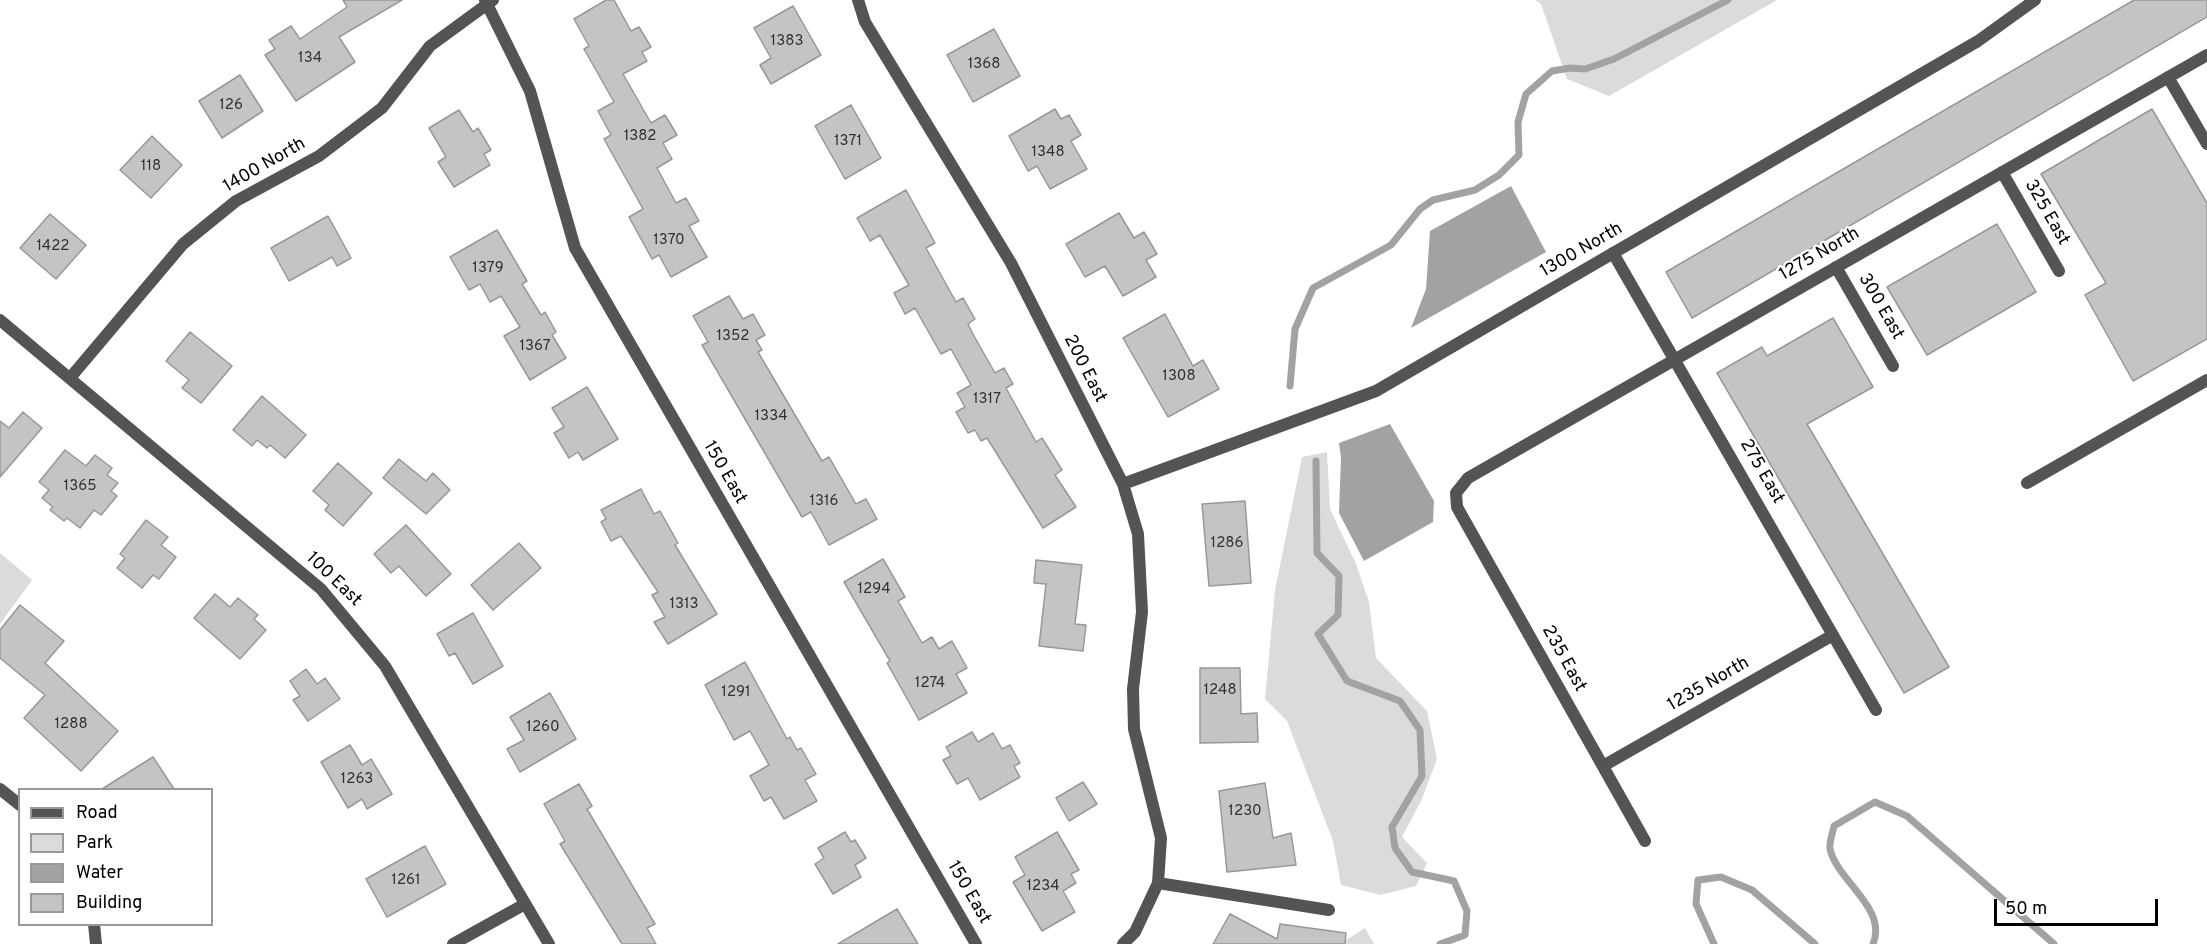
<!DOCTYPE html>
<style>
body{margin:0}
#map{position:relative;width:2207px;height:944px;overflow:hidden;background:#fff;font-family:Overpass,sans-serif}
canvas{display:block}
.legend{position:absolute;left:18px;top:788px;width:195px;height:138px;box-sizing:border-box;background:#fff;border:2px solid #999;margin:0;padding:8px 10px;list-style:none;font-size:18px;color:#000}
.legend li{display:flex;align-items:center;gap:12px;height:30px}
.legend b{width:30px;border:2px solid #999}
.scale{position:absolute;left:1994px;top:899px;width:164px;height:27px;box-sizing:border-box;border:3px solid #000;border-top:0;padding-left:8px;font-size:18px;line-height:21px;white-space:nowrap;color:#000;-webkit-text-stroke:4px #fff;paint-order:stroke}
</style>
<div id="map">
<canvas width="2207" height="944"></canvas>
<ul class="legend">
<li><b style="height:8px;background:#545454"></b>Road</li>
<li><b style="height:16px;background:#dbdbdb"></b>Park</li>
<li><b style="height:16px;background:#a2a2a2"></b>Water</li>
<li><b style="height:16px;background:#c4c4c4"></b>Building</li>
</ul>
<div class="scale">50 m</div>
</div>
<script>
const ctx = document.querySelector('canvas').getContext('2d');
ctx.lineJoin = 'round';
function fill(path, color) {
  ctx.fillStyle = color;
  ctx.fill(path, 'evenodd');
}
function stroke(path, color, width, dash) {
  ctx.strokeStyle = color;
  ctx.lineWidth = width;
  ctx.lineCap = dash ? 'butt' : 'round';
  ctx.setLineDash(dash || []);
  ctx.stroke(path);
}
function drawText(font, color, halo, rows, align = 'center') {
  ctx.font = font + ' Overpass,sans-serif';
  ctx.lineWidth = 4.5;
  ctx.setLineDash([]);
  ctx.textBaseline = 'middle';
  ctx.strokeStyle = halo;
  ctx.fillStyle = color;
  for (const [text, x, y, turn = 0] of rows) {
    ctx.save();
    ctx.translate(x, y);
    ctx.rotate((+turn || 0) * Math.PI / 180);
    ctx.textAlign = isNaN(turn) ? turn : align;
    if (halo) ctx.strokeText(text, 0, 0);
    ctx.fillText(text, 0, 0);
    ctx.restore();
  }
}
const green = new Path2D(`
 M 1535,0 L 1777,0 L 1609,96 L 1567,79 L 1541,4 Z
 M 1327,452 L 1330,509 L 1356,564 L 1369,602 L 1376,658 L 1427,711 L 1437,759 L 1421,801 L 1402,837 L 1427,863 L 1416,886 L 1380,895 L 1341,885 L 1333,841 L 1287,721 L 1265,699 L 1275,590 L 1302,457 Z
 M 0,553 L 32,580 L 0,624 Z
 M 1365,928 L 1374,944 L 1340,944 Z`);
const water = new Path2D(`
 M 1511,186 L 1546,252 L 1411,328 L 1426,289 L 1430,231 Z
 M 1390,424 L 1434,501 L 1433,522 L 1364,561 L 1339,513 L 1341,458 L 1339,443 Z`);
const stream = new Path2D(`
 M 1290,386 L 1295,329 L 1313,288 L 1391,245 L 1420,209 L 1433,200 L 1475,190 L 1499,175 L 1519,155 L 1518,122 L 1526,94 L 1552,71 L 1570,68 L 1585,69 L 1614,59 L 1728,0
 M 1316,461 L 1317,553 L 1339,576 L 1338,615 L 1318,634 L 1347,681 L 1400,701 L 1420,730 L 1422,776 L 1392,827 L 1395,848 L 1412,872 L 1454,881 L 1467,911 L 1465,935 L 1440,944
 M 1714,944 L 1696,904 L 1698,880 L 1721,877 L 1752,890 L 1815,944
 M 1873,944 C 1888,908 1837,881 1830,849 C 1829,842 1833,832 1834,826 L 1875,802 L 1907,816 L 2054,944`);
const building = new Path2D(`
 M 343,0 L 402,0 L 339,37 L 355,62 L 296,101 L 265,55 L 275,49 L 269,40 L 291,26 L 300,39 L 347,7 Z
 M 606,0 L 614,0 L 631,31 L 639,27 L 651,47 L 642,52 L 647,61 L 623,74 L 651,123 L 665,115 L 677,135 L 663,143 L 672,159 L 657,168 L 676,203 L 686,198 L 699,221 L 689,226 L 707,257 L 671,277 L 659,255 L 652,259 L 629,217 L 643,209 L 604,139 L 611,135 L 598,111 L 614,102 L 584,49 L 589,46 L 574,19 Z
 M 2134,0 L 2207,0 L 2207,17 L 1692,318 L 1666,272 Z
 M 793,6 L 821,55 L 771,84 L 760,65 L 771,58 L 754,28 Z
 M 994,29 L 1020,76 L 973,102 L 947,55 Z
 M 240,75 L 263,111 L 222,138 L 199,101 Z
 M 851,105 L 881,158 L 845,179 L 815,126 Z
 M 1055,109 L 1061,119 L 1069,115 L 1081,135 L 1071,141 L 1087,169 L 1050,189 L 1037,166 L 1028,171 L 1009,136 Z
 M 2152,109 L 2207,203 L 2207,339 L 2133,381 L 2085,295 L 2106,283 L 2041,174 Z
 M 459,110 L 473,132 L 478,128 L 491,150 L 484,154 L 490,165 L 454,187 L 438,162 L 446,157 L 429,128 Z
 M 152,136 L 182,165 L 151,198 L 120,170 Z
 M 906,190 L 935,243 L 926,248 L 956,302 L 963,298 L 975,319 L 968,324 L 974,336 L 995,373 L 1004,368 L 1013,384 L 1006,388 L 1036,442 L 1042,438 L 1062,470 L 1055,475 L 1076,507 L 1043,528 L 987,438 L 981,441 L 975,430 L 968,433 L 956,412 L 965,407 L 957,393 L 971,385 L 951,349 L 941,354 L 915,308 L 905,314 L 894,293 L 909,285 L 880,235 L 870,241 L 857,218 Z
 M 1119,213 L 1134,238 L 1144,232 L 1157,254 L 1146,260 L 1156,277 L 1123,296 L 1105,266 L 1085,277 L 1066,244 Z
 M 50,214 L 86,245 L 56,279 L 20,248 Z
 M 328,216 L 351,258 L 337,266 L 332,257 L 289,281 L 271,248 Z
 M 1997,224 L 2036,292 L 1927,355 L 1887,287 Z
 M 497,230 L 527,281 L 522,284 L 541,315 L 545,312 L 556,332 L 552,335 L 566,358 L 530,380 L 504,336 L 520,327 L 501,296 L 490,302 L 480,284 L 469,290 L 450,257 Z
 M 729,296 L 743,319 L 753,314 L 765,335 L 756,340 L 762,350 L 758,352 L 822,461 L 829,457 L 856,504 L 866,499 L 877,519 L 829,545 L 811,512 L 802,517 L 702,345 L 708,342 L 693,316 Z
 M 1165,314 L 1193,366 L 1203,360 L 1219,389 L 1168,417 L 1123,338 Z
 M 1833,318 L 1873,387 L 1807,424 L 1949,667 L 1904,693 L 1717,373 L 1762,347 L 1767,356 Z
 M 190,332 L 232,366 L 201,403 L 182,388 L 189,380 L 166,361 Z
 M 587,387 L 618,439 L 583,460 L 578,452 L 569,458 L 554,433 L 564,427 L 552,408 Z
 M 262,396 L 306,435 L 285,458 L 270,445 L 267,448 L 257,440 L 252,446 L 233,430 Z
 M 23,412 L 42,428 L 0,477 L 0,421 L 9,428 Z
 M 65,450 L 86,466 L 95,455 L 112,468 L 107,475 L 118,483 L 111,491 L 117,496 L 101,515 L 94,510 L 80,528 L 67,518 L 64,521 L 50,510 L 53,507 L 42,498 L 49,490 L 39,482 Z
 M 399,459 L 426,481 L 433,473 L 450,490 L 426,514 L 383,478 Z
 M 338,463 L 372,493 L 343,526 L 325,510 L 329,505 L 313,491 Z
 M 641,489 L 654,514 L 660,511 L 678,543 L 675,545 L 717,614 L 668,644 L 654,622 L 665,617 L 652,595 L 658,592 L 621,536 L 611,541 L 601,522 L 606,519 L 601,510 Z
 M 1245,501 L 1251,583 L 1209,586 L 1202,504 Z
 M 146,520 L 168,537 L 161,545 L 176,557 L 159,579 L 153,575 L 142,588 L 117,568 L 125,558 L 120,554 Z
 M 406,525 L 451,574 L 426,596 L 399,566 L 391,573 L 374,554 Z
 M 519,543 L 541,568 L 493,610 L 471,585 Z
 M 883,559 L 905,597 L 898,601 L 922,643 L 932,637 L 939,649 L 952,641 L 967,668 L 956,674 L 967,693 L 919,720 L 887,663 L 890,661 L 844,582 Z
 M 1036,560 L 1082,565 L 1075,624 L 1086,625 L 1083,651 L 1039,646 L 1046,584 L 1034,583 Z
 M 215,594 L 230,607 L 238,598 L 258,615 L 254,619 L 266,630 L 240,659 L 194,618 Z
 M 20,605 L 64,641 L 45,663 L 118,731 L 81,771 L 24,718 L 45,695 L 0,658 L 0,630 Z
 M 473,613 L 503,666 L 473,684 L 455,653 L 449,656 L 437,634 Z
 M 745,662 L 787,739 L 790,737 L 797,750 L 801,748 L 816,774 L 805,780 L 817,801 L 784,819 L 771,797 L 764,801 L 750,776 L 769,765 L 750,731 L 734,740 L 705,685 Z
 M 1200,668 L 1240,668 L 1241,714 L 1257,713 L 1258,742 L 1200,743 Z
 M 306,669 L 317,684 L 325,678 L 340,699 L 308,721 L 293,700 L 300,696 L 290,681 Z
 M 550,693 L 576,739 L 520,772 L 507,749 L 524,740 L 510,717 Z
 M 972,732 L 978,742 L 993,733 L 1002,749 L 1010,745 L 1020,763 L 1014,766 L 1020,777 L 980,800 L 968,778 L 957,784 L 943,760 L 951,756 L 946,747 Z
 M 350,745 L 362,765 L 371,759 L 392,794 L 367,809 L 362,799 L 348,808 L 321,762 Z
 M 153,757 L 174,789 L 102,789 Z
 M 1083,782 L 1097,804 L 1069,821 L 1056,798 Z
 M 1265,783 L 1273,838 L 1291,833 L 1296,865 L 1227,872 L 1219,791 Z
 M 579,784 L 592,806 L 587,809 L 655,924 L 647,928 L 656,944 L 622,944 L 560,844 L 565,841 L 544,804 Z
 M 845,832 L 851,842 L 855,840 L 866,858 L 855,865 L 861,877 L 833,894 L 815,864 L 824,858 L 818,848 Z
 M 1057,832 L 1079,870 L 1071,874 L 1076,883 L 1063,891 L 1075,912 L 1042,931 L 1013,882 L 1025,875 L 1015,857 Z
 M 425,846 L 446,884 L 387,917 L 366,879 Z
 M 897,909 L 918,944 L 838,944 Z
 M 1230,914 L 1277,939 L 1280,924 L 1346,933 L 1345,944 L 1213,944 Z`);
const service = new Path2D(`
 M 2168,77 L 2207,144
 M 2002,172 L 2059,271
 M 1613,253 L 1876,710
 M 1836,267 L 1893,366
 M 2027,483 L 2207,380
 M 1603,766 L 1833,635
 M 1645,841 L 1457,507 L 1456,493 L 1468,478 L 2207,55
 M 1158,883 L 1329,910`);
const minor = new Path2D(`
 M 485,0 L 530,91 L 575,248 L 976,944
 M 858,0 L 865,22 L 1011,263 L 1123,484 L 1138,534 L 1142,612 L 1133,689 L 1134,729 L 1161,838 L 1158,883 L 1135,932 L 1123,944
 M 0,320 L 321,589 L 385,666 L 549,944
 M 70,378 L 183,244 L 236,201 L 319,156 L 382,108 L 430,46 L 493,0
 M 1123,484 L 1376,391 L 1978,41 L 2035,0
 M 0,789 L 20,805
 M 94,924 L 96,944
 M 453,944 L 525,904`);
const numberNames = [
 ["1383",787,42],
 ["134",310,59],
 ["1368",984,65],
 ["126",231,106],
 ["1382",640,137],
 ["1371",848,142],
 ["1348",1048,153],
 ["118",151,167],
 ["1370",669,241],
 ["1422",53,247],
 ["1379",488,269],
 ["1352",733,337],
 ["1367",535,347],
 ["1308",1179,377],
 ["1317",987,400],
 ["1334",771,417],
 ["1365",80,487],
 ["1316",824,502],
 ["1286",1227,544],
 ["1294",874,590],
 ["1313",684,605],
 ["1274",930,684],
 ["1248",1220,691],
 ["1291",736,693],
 ["1288",71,725],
 ["1260",543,728],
 ["1263",357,780],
 ["1230",1245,812],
 ["1261",406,881],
 ["1234",1043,887]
];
const streetNames = [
 ["1400 North",265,166,-30],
 ["325 East",2046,213,60],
 ["1300 North",1582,251,-30],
 ["1275 North",1820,255,-30],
 ["300 East",1880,307,60],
 ["200 East",1084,369,63],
 ["275 East",1761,472,60],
 ["150 East",724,473,60],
 ["100 East",333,580,44],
 ["235 East",1563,659,61],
 ["1235 North",1709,685,-30],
 ["150 East",968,893,60]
];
fill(green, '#dbdbdb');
fill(water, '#a2a2a2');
stroke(stream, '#a2a2a2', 7);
fill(building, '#c4c4c4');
stroke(building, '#989898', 1.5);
stroke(service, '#545454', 12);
stroke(minor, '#545454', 12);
drawText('15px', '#313131', null, numberNames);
drawText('18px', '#000', '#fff', streetNames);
</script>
